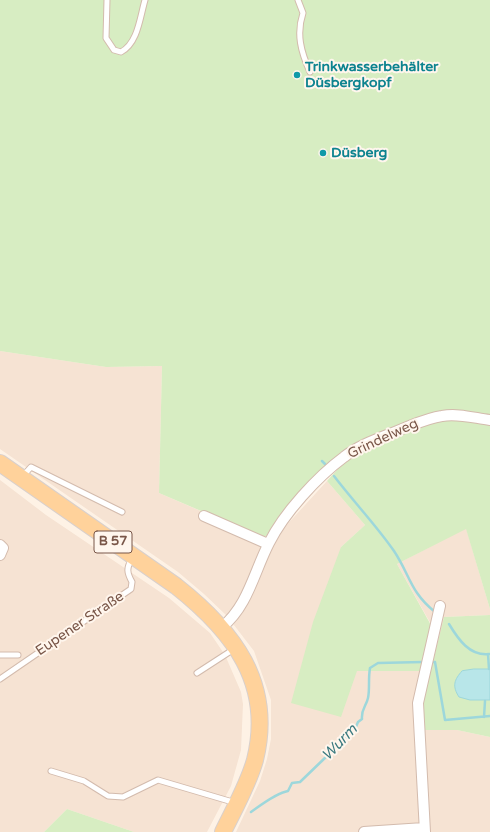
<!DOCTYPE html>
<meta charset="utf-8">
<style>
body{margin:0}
canvas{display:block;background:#fef2e5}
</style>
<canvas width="490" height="832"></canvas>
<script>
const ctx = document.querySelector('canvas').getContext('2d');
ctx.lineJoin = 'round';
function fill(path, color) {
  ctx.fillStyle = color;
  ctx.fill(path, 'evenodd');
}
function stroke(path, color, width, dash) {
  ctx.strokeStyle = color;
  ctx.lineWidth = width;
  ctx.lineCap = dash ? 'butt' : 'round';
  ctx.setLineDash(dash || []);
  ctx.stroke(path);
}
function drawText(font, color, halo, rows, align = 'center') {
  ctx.font = font + ' "Varela Round",sans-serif';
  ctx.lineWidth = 4;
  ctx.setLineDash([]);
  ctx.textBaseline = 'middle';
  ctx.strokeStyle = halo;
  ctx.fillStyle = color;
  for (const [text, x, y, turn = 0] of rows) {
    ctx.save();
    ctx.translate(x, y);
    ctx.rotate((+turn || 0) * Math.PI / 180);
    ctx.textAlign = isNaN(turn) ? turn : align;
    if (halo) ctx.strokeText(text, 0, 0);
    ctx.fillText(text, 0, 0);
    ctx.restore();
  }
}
const residential = new Path2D(`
 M 0,351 L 106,367 L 162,366 L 159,493 L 203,512 L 270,549 L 283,529 L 327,481 L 365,525 L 341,547 L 432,626 L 397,564 L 466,528 L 490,609 L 490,615 L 444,617 L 425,730 L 457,730 L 490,737 L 490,832 L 236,832 L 260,781 L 267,759 L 271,739 L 271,700 L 254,651 L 227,616 L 204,594 L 178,572 L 0,449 Z
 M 0,480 L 46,515 L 169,598 L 210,633 L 225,655 L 241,692 L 243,704 L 241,750 L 231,786 L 207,832 L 134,832 L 67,809 L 44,832 L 0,832 Z`);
const green = new Path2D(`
 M 0,0 L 490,0 L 490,415 L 449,411 L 371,438 L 341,452 L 274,524 L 266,536 L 262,537 L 159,493 L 162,366 L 106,367 L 0,351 Z
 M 463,420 L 490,424 L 490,609 L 466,529 L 397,564 L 432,627 L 422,671 L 357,671 L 341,717 L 291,703 L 313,622 L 341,547 L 365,525 L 327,481 L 346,460 L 363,450 L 431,422 Z
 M 490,615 L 490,737 L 457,730 L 425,730 L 423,703 L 444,617 Z
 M 67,809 L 134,832 L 44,832 Z`);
const water = new Path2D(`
 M 474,669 L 490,669 L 490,700 L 470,700 L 459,697 C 452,686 454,680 462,671 Z`);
const stream = new Path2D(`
 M 322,461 L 325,464
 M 334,476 C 353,501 376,525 394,551 C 410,575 410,592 435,612
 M 449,624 C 458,639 470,657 490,654
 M 488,654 L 489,669
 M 429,662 L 435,662 L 445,720 L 490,716
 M 484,717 L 485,701
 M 251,812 C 261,805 276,793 288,791 L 292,783 L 300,782 L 355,729 L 358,722 L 362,719 C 361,709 366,707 368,698 C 370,689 368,679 370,668 L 378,663 L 423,662`);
const service = new Path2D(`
 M 107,0 L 106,38 L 114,50 L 121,52 C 138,43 140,17 145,0
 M 298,0 L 303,13 C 296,34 301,52 310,72
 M 22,477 L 31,467 L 122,512
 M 0,655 L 18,655
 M 197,673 L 234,649
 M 0,679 L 131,589 L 132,582 C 127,573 126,568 132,559
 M 51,771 L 84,781 L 108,796 L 123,797 L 158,780 L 236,803`);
const minor = new Path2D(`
 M 204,516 L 268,544
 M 0,545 L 3,548 L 0,555
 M 222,627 C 248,606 254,572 269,543 C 284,513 317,477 344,457 C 360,444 383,437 402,429 C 415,424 428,418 442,416 C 458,413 474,418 490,420
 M 364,832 L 424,828
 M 425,832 L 418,703 L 440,606`);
const primary = new Path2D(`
 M 0,463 L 176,586 C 233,631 274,683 255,760 C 248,785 234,809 223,832`);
const markers = [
 [297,75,4,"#0f9aa8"],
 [323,153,4,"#0f9aa8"]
];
const shields = [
 [113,542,38]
];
const shieldNames = [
 ["B 57",113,542]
];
const cultureNames = [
 ["Trinkwasserbehälter",305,67],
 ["Düsbergkopf",305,83],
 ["Düsberg",331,153]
];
const streetNames = [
 ["Grindelweg",383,439,-25],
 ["Eupener Straße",80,624,-34]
];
const waterNames = [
 ["Wurm",340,743,-46]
];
fill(residential, '#f6e3d3');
fill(green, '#d7edc2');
fill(water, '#b8e6e9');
stroke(water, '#9dd7db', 1);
stroke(stream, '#9dd7db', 2.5);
stroke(service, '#d3bbad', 7);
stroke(minor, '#d3bbad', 12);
stroke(primary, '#d9d0cc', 18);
stroke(service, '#fff', 5);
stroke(minor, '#fff', 10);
stroke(primary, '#ffd29b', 16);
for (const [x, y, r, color] of markers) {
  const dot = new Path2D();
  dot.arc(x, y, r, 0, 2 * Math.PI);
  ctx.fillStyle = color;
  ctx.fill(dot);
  stroke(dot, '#fff6ed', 1.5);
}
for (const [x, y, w] of shields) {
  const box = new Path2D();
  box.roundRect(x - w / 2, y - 11, w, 22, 3);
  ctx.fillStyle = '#fff6ed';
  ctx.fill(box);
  stroke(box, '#795648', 1);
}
drawText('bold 13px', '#795648', null, shieldNames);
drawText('bold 14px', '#0d838f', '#fff6ed', cultureNames, 'left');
drawText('14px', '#795648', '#fff6ed', streetNames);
drawText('italic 15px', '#3a797f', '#fff6ed', waterNames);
</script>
